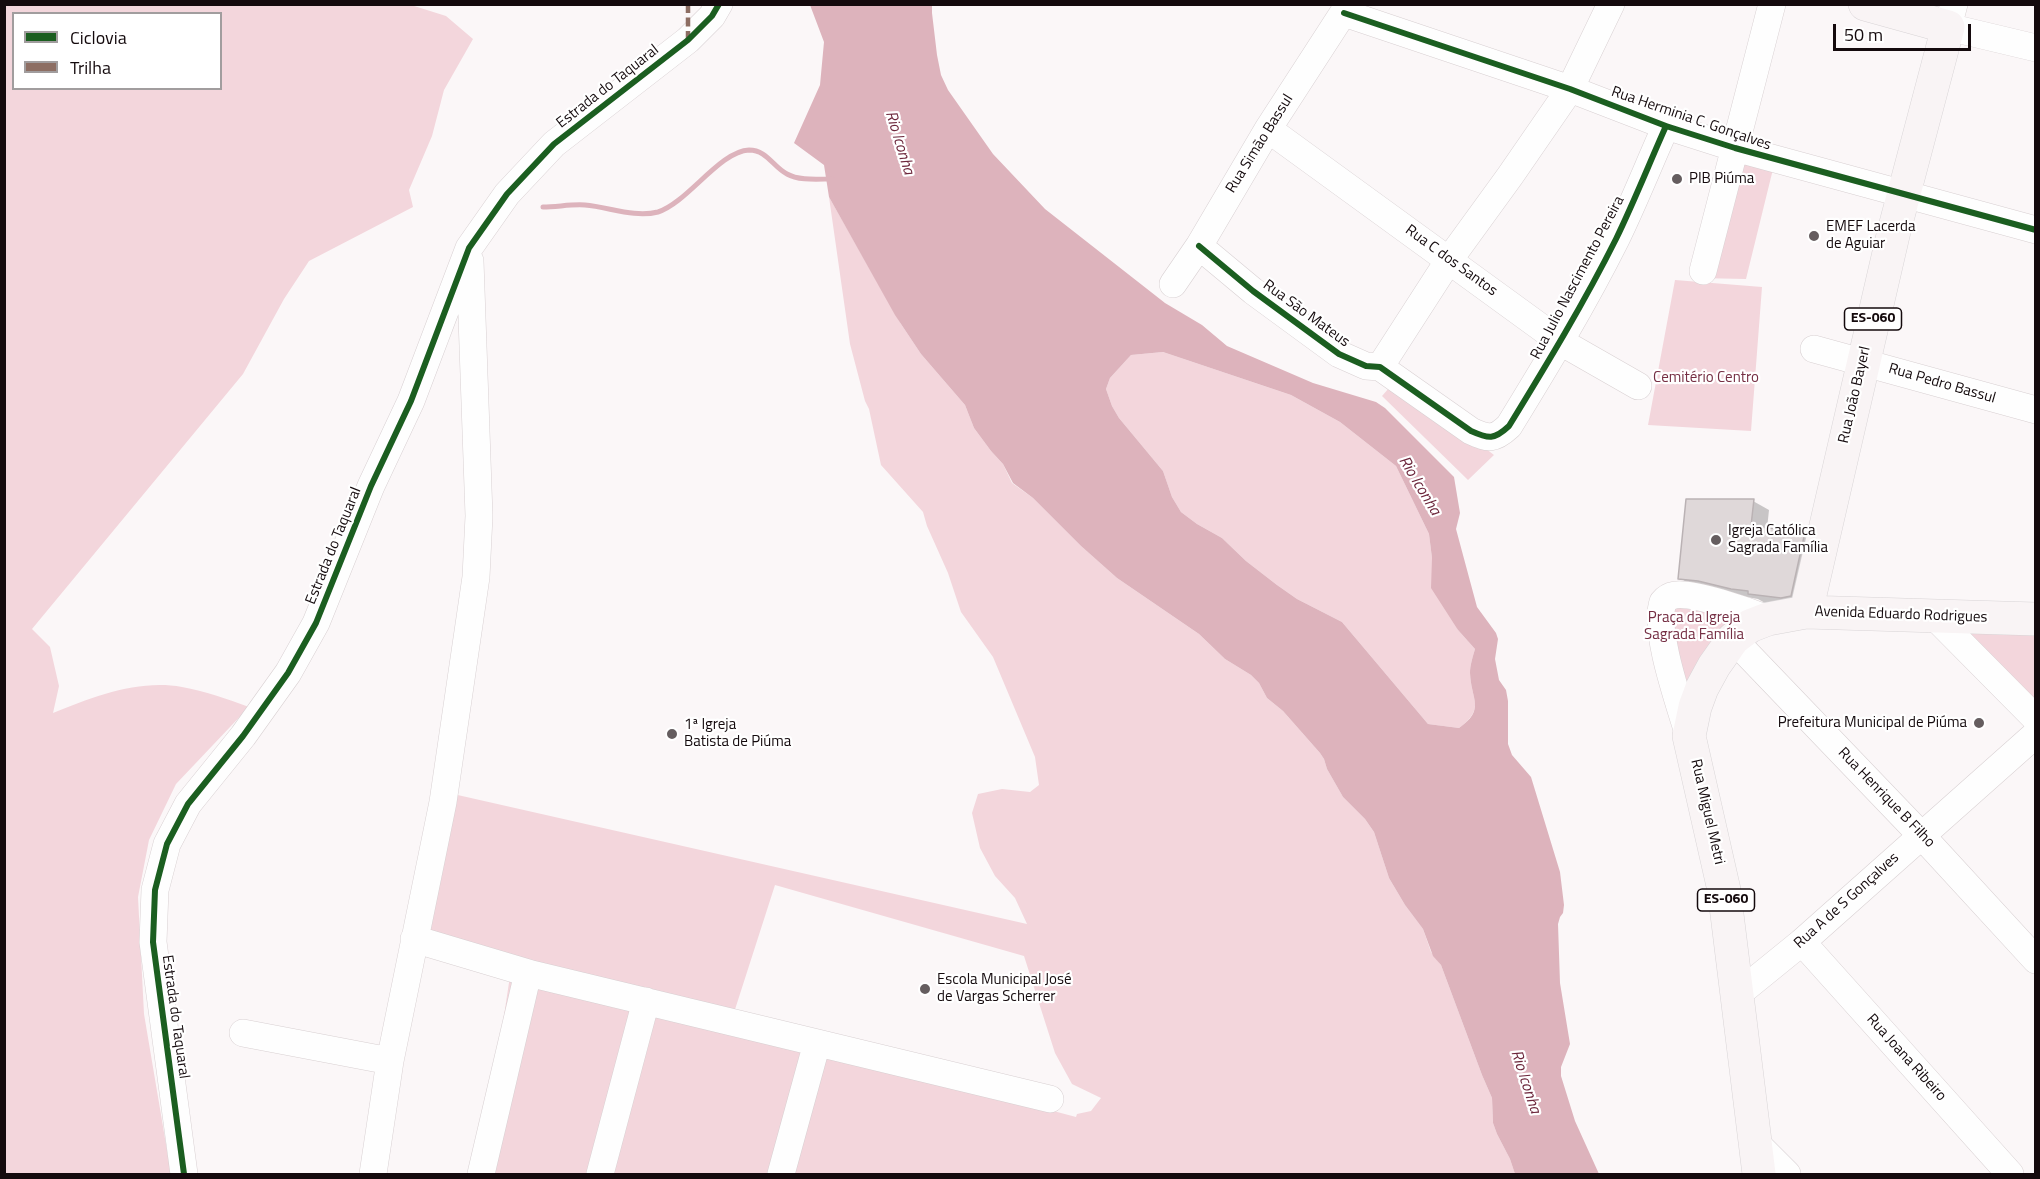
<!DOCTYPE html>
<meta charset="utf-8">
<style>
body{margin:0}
#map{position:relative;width:2040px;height:1179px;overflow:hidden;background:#fbf7f8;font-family:"Titillium Web",sans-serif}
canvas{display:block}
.frame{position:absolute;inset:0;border:6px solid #140a0d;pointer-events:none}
.legend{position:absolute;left:12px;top:12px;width:210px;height:78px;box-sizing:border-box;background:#fff;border:2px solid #a19d9e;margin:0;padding:8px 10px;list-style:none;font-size:18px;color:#140a0d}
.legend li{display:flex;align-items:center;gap:12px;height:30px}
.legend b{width:30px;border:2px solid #a19d9e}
.scale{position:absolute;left:1833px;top:24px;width:138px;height:27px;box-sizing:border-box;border:3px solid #140a0d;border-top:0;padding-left:8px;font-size:18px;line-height:21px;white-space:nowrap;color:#140a0d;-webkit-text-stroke:4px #fff;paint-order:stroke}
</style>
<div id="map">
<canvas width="2040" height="1179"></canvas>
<div class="frame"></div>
<ul class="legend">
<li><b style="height:8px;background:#1b5e20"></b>Ciclovia</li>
<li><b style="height:8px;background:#8d6e63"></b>Trilha</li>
</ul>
<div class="scale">50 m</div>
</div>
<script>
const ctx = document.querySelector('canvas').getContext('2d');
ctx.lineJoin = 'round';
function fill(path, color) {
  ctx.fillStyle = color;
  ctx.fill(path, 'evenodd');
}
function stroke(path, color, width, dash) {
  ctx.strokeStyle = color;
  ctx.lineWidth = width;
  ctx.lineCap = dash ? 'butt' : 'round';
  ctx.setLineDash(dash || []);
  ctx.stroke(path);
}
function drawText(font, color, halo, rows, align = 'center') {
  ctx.font = font + ' "Titillium Web",sans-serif';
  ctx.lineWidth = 4.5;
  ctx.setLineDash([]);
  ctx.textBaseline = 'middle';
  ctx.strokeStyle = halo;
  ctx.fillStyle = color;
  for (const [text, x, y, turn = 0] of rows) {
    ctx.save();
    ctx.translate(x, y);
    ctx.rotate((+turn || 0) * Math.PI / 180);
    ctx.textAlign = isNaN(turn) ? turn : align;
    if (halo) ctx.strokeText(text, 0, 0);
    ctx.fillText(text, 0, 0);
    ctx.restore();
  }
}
const green = new Path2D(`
 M 4,5 L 411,5 L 446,16 L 473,39 L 444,90 L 432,136 L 409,190 L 413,207 L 309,261 L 284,299 L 243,374 L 32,629 L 50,647 L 59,686 L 53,713 C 93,697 138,679 182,687 C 205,691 227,699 249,707 L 176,784 L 149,840 L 138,897 L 144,1014 L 171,1174 L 5,1174 ZM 14,14 L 220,14 L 220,88 L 14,88 Z
 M 1730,154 L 1774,165 L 1746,279 L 1698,278 Z
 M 829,197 L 901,324 L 921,354 L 965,405 L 974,428 L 991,451 L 1003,464 L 1012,483 L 1033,498 L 1081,546 L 1117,578 L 1199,634 L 1225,659 L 1251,675 L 1259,683 L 1267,698 L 1283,711 L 1320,753 L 1324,759 L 1327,769 L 1343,797 L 1365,819 L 1374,832 L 1389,878 L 1405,905 L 1423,929 L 1431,952 L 1441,965 L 1482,1075 L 1492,1098 L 1493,1123 L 1497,1134 L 1510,1159 L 1515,1174 L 480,1174 L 510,976 L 412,925 L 440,791 L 1027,924 L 1015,898 L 995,876 L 980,848 L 972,813 L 978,794 L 1002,789 L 1030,792 L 1039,785 L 1035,757 L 993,657 L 961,612 L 948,573 L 927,526 L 923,512 L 881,465 L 869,409 L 865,401 L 850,344 ZM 775,885 L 1024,956 L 1055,1053 L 1072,1084 L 1101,1098 L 1091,1111 L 1077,1114 L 1076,1117 L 730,1025 Z
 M 1675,280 L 1762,287 L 1751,431 L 1648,425 Z
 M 1163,352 L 1291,395 L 1340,422 L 1396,466 L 1429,534 L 1432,558 L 1458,630 L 1475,649 C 1473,656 1470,665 1470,673 C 1471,700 1486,708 1459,728 L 1428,724 L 1342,622 L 1297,599 L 1277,585 L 1246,561 L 1222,538 L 1197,524 L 1181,512 L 1172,497 L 1163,471 L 1119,418 L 1112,406 L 1106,389 L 1110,378 L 1131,355 Z
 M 1396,380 L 1494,455 L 1468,480 L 1382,396 Z
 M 1668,606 L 1733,616 L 1685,689 Z
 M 1957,629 L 2035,631 L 2035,714 Z`);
const water = new Path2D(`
 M 810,5 L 932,5 L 932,13 L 937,55 L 941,75 L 948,90 L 993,154 L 1045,209 L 1165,303 L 1202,325 L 1227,346 L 1313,383 L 1376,402 L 1385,408 L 1454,477 L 1460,513 L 1456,529 L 1477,607 L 1496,633 L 1498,639 L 1495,659 L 1499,680 L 1506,690 L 1508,701 L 1508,744 L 1512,755 L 1531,777 L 1560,872 L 1564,905 L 1563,913 L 1560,917 L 1558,924 L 1560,983 L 1570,1044 L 1561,1067 L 1561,1076 L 1575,1121 L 1599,1174 L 1515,1174 L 1510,1159 L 1497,1134 L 1493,1123 L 1492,1098 L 1482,1075 L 1441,965 L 1433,956 L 1423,929 L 1405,905 L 1389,878 L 1374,832 L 1365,819 L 1343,797 L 1327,769 L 1324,759 L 1320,753 L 1283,711 L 1267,698 L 1259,683 L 1251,675 L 1225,659 L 1199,634 L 1117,578 L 1081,546 L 1033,498 L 1013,483 L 1003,464 L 991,451 L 974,428 L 965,405 L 921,354 L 895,315 L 829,197 L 824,165 L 794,143 L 820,85 L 824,42 ZM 1163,352 L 1291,395 L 1340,422 L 1396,466 L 1429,534 L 1432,558 L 1431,588 L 1458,630 L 1475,649 C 1473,656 1470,665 1470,673 C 1471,700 1486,709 1459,728 L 1428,724 L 1342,622 L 1297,599 L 1277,585 L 1246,561 L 1222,538 L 1197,524 L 1181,512 L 1172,497 L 1163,471 L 1119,418 L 1112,406 L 1106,389 L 1110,378 L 1131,355 Z`);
const shadow = new Path2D(`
 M 1753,501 L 1769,510 L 1767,529 L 1805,533 L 1821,543 L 1798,606 L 1765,603 L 1758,599 L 1696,588 L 1680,578 Z`);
const stream = new Path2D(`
 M 543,207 C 557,207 571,204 585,205 C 609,207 634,218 658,212 C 687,203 720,151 749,150 C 767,150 773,167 787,174 C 799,181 818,179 832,179`);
const building = new Path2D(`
 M 1686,499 L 1754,499 L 1751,526 L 1805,532 L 1791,596 L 1781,598 L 1748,594 L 1748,591 L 1731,589 L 1698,581 L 1678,579 Z`);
const minor = new Path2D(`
 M 1954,4 L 1948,27 L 2036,48
 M 1344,13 L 1570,89 L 1666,126 L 1735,148 L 2036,230
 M 1268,129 L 1561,342 L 1638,386
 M 1199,246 L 1253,291 L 1339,354 L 1366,366 L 1380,367 L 1471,431 C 1489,439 1494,440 1509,426 C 1547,364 1584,303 1616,239 C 1634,202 1649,164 1666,126
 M 1703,271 L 1772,4
 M 1173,284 L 1199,246 L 1268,129 L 1349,4
 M 1814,349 L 2036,410
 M 1380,367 L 1449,260 L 1510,176 L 1570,89 L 1611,4
 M 1933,615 L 2036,719
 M 1733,639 L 1921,835 L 2036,960
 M 1689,736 C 1680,705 1653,631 1663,602 C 1666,598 1669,596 1675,595 C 1694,592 1748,611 1768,619
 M 414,939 L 528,973 L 1050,1099
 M 1802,942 L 2010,1174
 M 1738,994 L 1802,942 L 2036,734
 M 243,1033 L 390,1061
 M 1756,1143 L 1787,1174
 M 184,1174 L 153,942 L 155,890 L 167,844 L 188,804 L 243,736 L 288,673 L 316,623 L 371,486 L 411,401 L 469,248 L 507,194 L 554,144 L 688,40 L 712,16 L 719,4
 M 373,1174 L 390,1061 L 443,802 L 476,577 L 479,516 L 470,261
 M 481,1174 L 528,973
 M 600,1174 L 646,1001
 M 781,1174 L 817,1043`);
const major = new Path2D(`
 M 1806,612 L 1894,231 L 1948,27 L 1865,4
 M 1759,1174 L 1724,890 L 1689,736 L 1695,707 L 1702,688 L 1714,666 L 1733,639 L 1750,626 L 1768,619 L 1806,612 L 2036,619`);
const quiet = new Path2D(`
 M 688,4 L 688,40`);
const cycleway = new Path2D(`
 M 1344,13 L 1570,89 L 1666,126 L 1735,148 L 2036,230
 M 1199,246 L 1253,291 L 1339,354 L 1366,366 L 1380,367 L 1471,431 C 1489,439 1494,440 1509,426 C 1547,364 1584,303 1616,239 C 1634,202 1649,164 1666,126
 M 184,1174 L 153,942 L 155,890 L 167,844 L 188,804 L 243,736 L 288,673 L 316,623 L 371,486 L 411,401 L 469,248 L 507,194 L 554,144 L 688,40 L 712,16 L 719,4`);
const markers = [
 [1677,179,6,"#655d5f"],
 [1814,236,6,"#655d5f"],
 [1716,540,6,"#655d5f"],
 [1979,723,6,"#655d5f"],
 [672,734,6,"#655d5f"],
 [925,989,6,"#655d5f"]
];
const shields = [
 [1873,319,57],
 [1726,900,57]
];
const shieldNames = [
 ["ES-060",1873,319],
 ["ES-060",1726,900]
];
const streetNames = [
 ["Estrada do Taquaral",608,87,-38],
 ["Rua Herminia C. Gonçalves",1691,119,19],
 ["Rua Simão Bassul",1260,144,-58],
 ["Rua C dos Santos",1451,261,36],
 ["Rua Julio Nascimento Pereira",1578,278,-62],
 ["Rua São Mateus",1306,314,36],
 ["Rua Pedro Bassul",1942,384,16],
 ["Rua João Bayerl",1855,395,-77],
 ["Estrada do Taquaral",334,546,-68],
 ["Avenida Eduardo Rodrigues",1901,615,2],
 ["Rua Henrique B Filho",1886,798,46],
 ["Rua Miguel Metri",1707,812,77],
 ["Rua A de S Gonçalves",1847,901,-42],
 ["Estrada do Taquaral",175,1017,82],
 ["Rua Joana Ribeiro",1906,1058,48]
];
const poiNames = [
 ["PIB Piúma",1689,179],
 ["EMEF Lacerda",1826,227],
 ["de Aguiar",1826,244],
 ["Igreja Católica",1728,531],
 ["Sagrada Família",1728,548],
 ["Prefeitura Municipal de Piúma",1967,723,"right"],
 ["1ª Igreja",684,725],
 ["Batista de Piúma",684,742],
 ["Escola Municipal José",937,980],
 ["de Vargas Scherrer",937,997]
];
const parkNames = [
 ["Cemitério Centro",1706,378],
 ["Praça da Igreja",1694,618],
 ["Sagrada Família",1694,635]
];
const waterNames = [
 ["Rio Iconha",899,143,73],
 ["Rio Iconha",1419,486,59],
 ["Rio Iconha",1525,1082,72]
];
fill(green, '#f3d6dc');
fill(water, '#ddb3bc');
fill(shadow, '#0003');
stroke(stream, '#ddb3bc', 5);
fill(building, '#dfd8d9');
stroke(building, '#bab2b4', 1.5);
stroke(minor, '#d8d0d2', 28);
stroke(major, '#d8d4d6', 34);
stroke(minor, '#fefefe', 27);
stroke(major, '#f9f4f5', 33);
stroke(quiet, '#8d6e63', 4.5, [9, 4.5]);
stroke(cycleway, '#1b5e20', 6);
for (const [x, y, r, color] of markers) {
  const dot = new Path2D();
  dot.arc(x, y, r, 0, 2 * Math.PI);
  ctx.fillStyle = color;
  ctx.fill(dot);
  stroke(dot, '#fff', 2);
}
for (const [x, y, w] of shields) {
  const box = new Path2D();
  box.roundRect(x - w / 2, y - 11, w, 22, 4.5);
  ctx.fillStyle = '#fff';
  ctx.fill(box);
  stroke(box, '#140a0d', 1.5);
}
drawText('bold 14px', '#140a0d', null, shieldNames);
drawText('15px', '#140a0d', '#fff', streetNames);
drawText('15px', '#140a0d', '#fff', poiNames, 'left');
drawText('15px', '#752e43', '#fff', parkNames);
drawText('italic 16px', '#6c263b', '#fff', waterNames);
</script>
